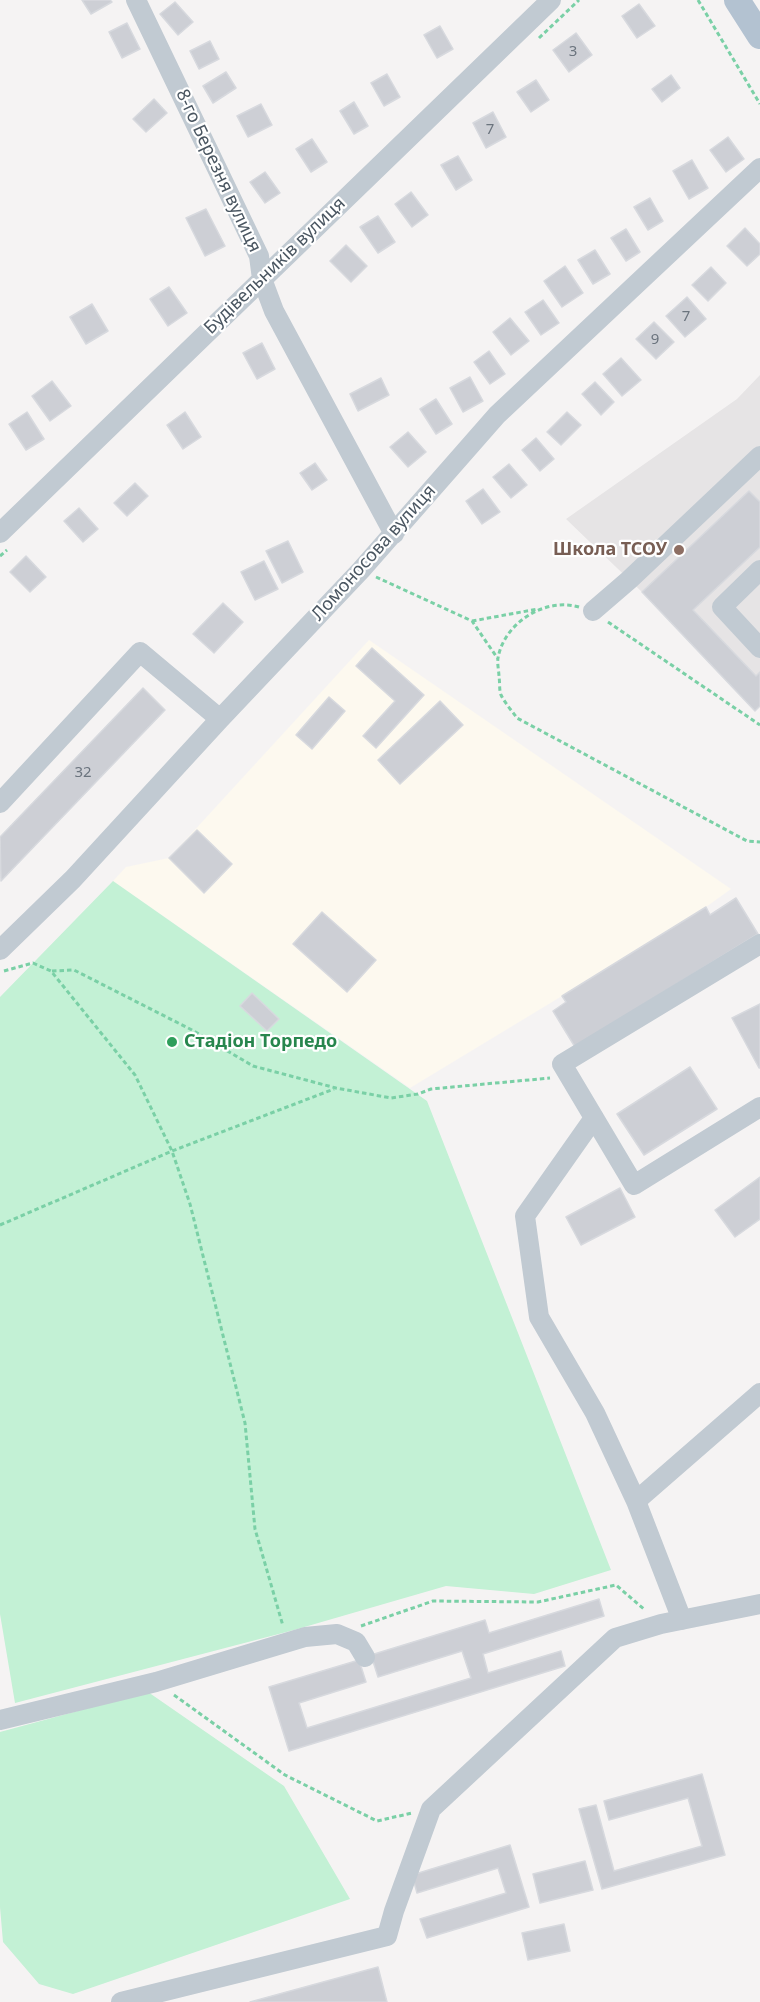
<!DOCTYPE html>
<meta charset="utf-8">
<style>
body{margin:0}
canvas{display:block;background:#f5f3f3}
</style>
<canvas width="760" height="2002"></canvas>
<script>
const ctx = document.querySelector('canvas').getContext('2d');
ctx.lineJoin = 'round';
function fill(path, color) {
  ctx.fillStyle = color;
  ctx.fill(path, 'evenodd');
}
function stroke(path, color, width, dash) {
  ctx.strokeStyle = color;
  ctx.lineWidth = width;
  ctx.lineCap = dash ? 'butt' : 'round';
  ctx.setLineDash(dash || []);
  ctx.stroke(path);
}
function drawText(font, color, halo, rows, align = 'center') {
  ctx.font = font + ' "Noto Sans",sans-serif';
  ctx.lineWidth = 4.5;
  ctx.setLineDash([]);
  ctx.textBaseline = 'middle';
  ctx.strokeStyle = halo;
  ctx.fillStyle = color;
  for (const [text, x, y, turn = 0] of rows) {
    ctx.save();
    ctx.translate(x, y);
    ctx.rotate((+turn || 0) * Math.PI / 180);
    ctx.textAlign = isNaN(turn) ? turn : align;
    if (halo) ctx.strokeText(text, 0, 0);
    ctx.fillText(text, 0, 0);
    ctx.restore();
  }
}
const commercial = new Path2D(`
 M 369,640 L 731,889 L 706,907 L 562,996 L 410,1088 L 113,881 L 126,867 L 169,858 Z`);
const education = new Path2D(`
 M 760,375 L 760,706 L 755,711 L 642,592 L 566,519 L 737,399 Z`);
const green = new Path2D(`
 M 113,881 L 427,1101 L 611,1570 L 534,1594 L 446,1586 L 294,1630 L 15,1703 L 0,1614 L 0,997 Z
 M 148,1692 L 284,1786 L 350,1899 L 73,1994 L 39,1984 L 3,1942 L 0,1907 L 0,1732 Z`);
const building = new Path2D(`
 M 82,0 L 110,0 L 112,2 L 91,14 Z
 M 175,2 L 193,22 L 178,35 L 160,14 Z
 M 639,4 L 655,26 L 637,38 L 622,16 Z
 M 127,23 L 140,49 L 122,58 L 109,32 Z
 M 440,26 L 453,49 L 437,58 L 424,35 Z
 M 576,33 L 592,55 L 569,72 L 553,50 Z
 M 210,41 L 219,59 L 199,69 L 190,51 Z
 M 226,72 L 236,88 L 213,103 L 203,86 Z
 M 387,74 L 400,97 L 384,106 L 371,83 Z
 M 671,75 L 680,88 L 662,102 L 652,89 Z
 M 536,80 L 549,100 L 531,112 L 517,92 Z
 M 154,99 L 167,113 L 146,132 L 133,119 Z
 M 354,102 L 368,126 L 354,134 L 340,111 Z
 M 261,104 L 272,125 L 248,137 L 237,116 Z
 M 493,112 L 506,137 L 486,148 L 473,123 Z
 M 728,137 L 744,159 L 726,172 L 710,150 Z
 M 312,139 L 327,162 L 311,172 L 296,149 Z
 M 458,156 L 472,180 L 456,190 L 441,165 Z
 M 692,160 L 708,188 L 689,199 L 673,171 Z
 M 265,172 L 280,193 L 265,203 L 250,182 Z
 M 411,192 L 428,215 L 412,227 L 395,204 Z
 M 650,198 L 663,221 L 648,230 L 634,207 Z
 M 206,209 L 225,246 L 205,256 L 186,218 Z
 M 378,216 L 395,242 L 378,253 L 360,227 Z
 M 745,228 L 760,244 L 760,254 L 747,266 L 727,246 Z
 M 626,229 L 640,252 L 626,261 L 611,238 Z
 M 346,245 L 367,266 L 351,282 L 330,261 Z
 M 595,250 L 610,274 L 593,284 L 578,260 Z
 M 565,266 L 583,293 L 562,307 L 544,281 Z
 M 711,267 L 726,283 L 708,301 L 692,285 Z
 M 169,287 L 187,313 L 168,326 L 150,299 Z
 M 687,297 L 706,319 L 685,337 L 666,316 Z
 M 543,300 L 559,323 L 541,335 L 525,312 Z
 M 92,304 L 108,331 L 86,344 L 70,317 Z
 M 510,318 L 529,341 L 511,355 L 493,332 Z
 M 654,322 L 674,342 L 656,359 L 636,339 Z
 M 262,343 L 275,369 L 257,379 L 243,353 Z
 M 489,351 L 505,374 L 490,384 L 474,362 Z
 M 621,358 L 641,380 L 622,396 L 603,374 Z
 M 470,377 L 483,401 L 463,412 L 450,388 Z
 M 381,378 L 389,395 L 358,411 L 350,394 Z
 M 52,381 L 71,406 L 50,421 L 32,396 Z
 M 595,382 L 614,402 L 601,415 L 582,394 Z
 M 436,399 L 452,424 L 436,434 L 420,409 Z
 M 27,412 L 44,439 L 26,450 L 9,424 Z
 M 185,412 L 201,437 L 183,449 L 167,425 Z
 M 567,412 L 581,425 L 561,445 L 547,432 Z
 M 408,432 L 426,452 L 408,467 L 390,447 Z
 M 536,438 L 554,459 L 540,471 L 522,450 Z
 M 315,463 L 327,480 L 312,490 L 300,473 Z
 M 509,464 L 527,485 L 511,498 L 493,477 Z
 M 135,483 L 148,496 L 127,516 L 114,503 Z
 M 483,489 L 500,512 L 482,524 L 466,501 Z
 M 749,491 L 760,502 L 760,547 L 693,610 L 756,676 L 760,672 L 760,706 L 755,711 L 642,592 Z
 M 79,508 L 98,529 L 83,542 L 64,521 Z
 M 288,541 L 303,572 L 282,583 L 266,551 Z
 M 26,556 L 46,577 L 30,592 L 10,572 Z
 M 264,561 L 278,589 L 255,600 L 241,572 Z
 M 223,603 L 243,622 L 214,653 L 193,634 Z
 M 372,648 L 424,695 L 376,748 L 363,736 L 395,701 L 356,666 Z
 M 143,688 L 165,710 L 1,881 L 0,837 Z
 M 329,697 L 345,711 L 312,749 L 296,735 Z
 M 440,701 L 463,725 L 400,784 L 378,760 Z
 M 197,830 L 232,864 L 204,893 L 169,858 Z
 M 736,898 L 758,934 L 575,1047 L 553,1011 L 566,1002 L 562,996 L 706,907 L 710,915 Z
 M 322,912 L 376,960 L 347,992 L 293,944 Z
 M 252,993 L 279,1019 L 267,1031 L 240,1006 Z
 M 760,1004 L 760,1068 L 759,1068 L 732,1018 Z
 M 690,1067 L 717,1109 L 644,1155 L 617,1114 Z
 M 760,1177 L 760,1219 L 735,1237 L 715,1210 Z
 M 620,1188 L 635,1217 L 581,1245 L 566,1217 Z
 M 599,1599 L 604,1616 L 483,1654 L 488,1673 L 561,1651 L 565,1666 L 289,1751 L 269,1687 L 359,1660 L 366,1682 L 299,1703 L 307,1728 L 471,1678 L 462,1651 L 378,1677 L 371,1655 L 485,1620 L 489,1633 Z
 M 702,1774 L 725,1855 L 602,1889 L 579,1809 L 596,1805 L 614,1871 L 702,1846 L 688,1798 L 609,1820 L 604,1801 Z
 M 510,1845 L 529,1907 L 427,1938 L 420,1919 L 506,1893 L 498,1868 L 417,1893 L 412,1875 Z
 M 585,1861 L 593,1890 L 540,1903 L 533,1874 Z
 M 564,1924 L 570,1951 L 528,1960 L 522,1933 Z
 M 378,1967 L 387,2002 L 250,2002 Z`);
const path = new Path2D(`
 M 698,0 L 760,104
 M 539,38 L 579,0
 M 0,556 L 7,550
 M 376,577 L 472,621 L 498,659
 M 579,607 C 545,597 504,623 498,658 C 497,664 499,671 499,677 C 500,682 499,690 501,695 C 505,703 512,711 517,718 L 747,841 L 760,842
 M 472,621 L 538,609
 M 608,622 L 760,725
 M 4,971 L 33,963 L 51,971 L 135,1075 L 172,1151 L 190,1204 L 245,1423 L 255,1529 L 283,1626
 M 52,971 L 74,970 L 192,1030 L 253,1066 L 336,1088 L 391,1098 L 418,1094 L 431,1089 L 550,1078
 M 0,1225 L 172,1151 L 334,1089
 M 361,1626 L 433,1601 L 538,1602 L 616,1585 L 645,1610
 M 174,1695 L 285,1775 L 377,1821 L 412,1813`);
const minor = new Path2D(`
 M 136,0 L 259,256 L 262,279 L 274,311 L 394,534
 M 0,533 L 551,0
 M 760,570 L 722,607 L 760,648
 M 593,611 L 629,580 L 760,456
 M 0,803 L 140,652 L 220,719
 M 760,944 L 562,1064 L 634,1185 L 760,1107
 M 0,950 L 73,879 L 220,719 L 361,570 L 497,415 L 760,168
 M 594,1118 L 525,1216 L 539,1317 L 595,1413 L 636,1501
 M 682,1620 L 636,1501 L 760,1393
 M 0,1720 L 156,1682 L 305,1637 L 337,1634 L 356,1642 L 365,1657
 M 121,2002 L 387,1936 L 394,1911 L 431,1809 L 615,1638 L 661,1624 L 760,1604`);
const major = new Path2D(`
 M 737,0 L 760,36`);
const markers = [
 [679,550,6,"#8d6e63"],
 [172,1042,6,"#2e9e5b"]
];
const numberNames = [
 ["3",573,52],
 ["7",490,130],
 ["7",686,317],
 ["9",655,340],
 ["32",83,773]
];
const streetNames = [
 ["8-го Березня вулиця",218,171,65],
 ["Будівельників вулиця",275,266,-44],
 ["Ломоносова вулиця",374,553,-48]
];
const educationNames = [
 ["Школа ТСОУ",667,550]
];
const leisureNames = [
 ["Стадіон Торпедо",184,1042]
];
fill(commercial, '#fdf9ef');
fill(education, '#e6e4e5');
fill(green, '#c3f1d5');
fill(building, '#cdcfd5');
stroke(building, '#d7d9de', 1.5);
stroke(path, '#7ad0a6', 3, [4.5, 3]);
stroke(minor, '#c1cad2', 20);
stroke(major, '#b3c2d1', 26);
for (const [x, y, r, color] of markers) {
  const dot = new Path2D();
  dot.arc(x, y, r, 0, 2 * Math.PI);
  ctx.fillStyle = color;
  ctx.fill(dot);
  stroke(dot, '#fff', 2);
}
drawText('15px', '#6b747e', null, numberNames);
drawText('18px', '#4a5661', '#fff', streetNames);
drawText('bold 18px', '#785e54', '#fff', educationNames, 'right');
drawText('bold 18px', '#27864d', '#fff', leisureNames, 'left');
</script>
